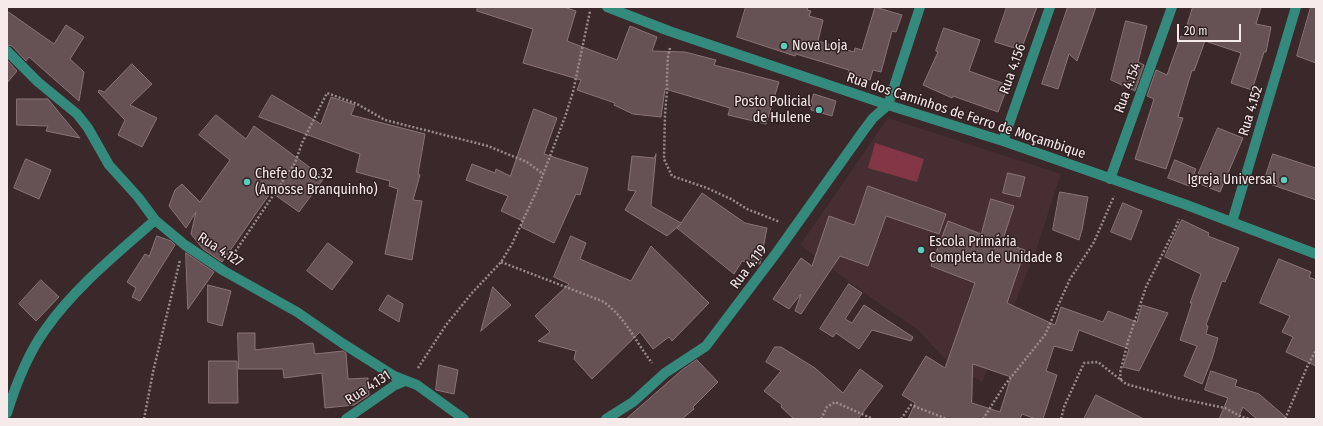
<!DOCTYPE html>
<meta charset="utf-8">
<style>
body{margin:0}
#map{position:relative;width:1323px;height:426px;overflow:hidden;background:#3a282a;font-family:"Fira Sans Condensed",sans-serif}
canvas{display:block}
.frame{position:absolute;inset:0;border:8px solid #f6eaeb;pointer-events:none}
.scale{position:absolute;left:1177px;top:24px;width:64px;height:18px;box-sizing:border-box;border:2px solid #f6eaeb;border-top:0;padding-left:5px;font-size:12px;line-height:14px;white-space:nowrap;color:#f6eaeb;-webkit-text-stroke:3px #301f21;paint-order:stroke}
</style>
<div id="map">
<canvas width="1323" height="426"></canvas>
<div class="frame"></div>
<div class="scale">20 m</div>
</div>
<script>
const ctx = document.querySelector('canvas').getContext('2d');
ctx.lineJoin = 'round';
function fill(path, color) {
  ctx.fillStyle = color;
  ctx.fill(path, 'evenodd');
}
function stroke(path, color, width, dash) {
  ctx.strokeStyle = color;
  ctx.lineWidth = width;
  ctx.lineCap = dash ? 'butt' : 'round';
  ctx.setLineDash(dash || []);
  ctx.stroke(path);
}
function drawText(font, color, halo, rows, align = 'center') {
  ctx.font = font + ' "Fira Sans Condensed",sans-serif';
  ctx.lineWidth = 3;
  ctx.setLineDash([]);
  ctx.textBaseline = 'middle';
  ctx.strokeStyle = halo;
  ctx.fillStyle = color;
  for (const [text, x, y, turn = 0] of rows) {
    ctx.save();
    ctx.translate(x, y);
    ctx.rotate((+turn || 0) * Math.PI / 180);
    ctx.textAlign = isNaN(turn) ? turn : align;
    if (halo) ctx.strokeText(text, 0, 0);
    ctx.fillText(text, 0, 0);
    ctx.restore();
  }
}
const built = new Path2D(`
 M 888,118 L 1061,174 L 1034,256 L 982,382 L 945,359 L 918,330 L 866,294 L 800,245 Z`);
const green = new Path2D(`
 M 875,143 L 924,159 L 917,182 L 868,168 Z`);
const building = new Path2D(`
 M 478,7 L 564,7 L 576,11 L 567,41 L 617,60 L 630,26 L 657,37 L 652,51 L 685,52 L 716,60 L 714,65 L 779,82 L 766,124 L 728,115 L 730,108 L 665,89 L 661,117 L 633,114 L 614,105 L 615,103 L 577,90 L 581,80 L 523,63 L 533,29 L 477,11 Z
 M 746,7 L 808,7 L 807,10 L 811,11 L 809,16 L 823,20 L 818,41 L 854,52 L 855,48 L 862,50 L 875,7 L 902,15 L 896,32 L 892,31 L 881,72 L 873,70 L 870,80 L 851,74 L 848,73 L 849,70 L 796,54 L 795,56 L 737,37 Z
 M 1007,7 L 1037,7 L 1021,50 L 995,42 Z
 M 1068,7 L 1096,7 L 1077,61 L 1069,54 L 1058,89 L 1042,84 Z
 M 1193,7 L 1261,7 L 1256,24 L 1271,27 L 1266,52 L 1264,52 L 1252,90 L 1231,83 L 1241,53 L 1205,41 L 1194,71 L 1192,70 L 1178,117 L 1183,118 L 1166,169 L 1135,159 L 1154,99 L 1147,96 L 1156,70 L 1167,75 L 1181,36 L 1183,37 Z
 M 1311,7 L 1316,7 L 1316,63 L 1297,56 Z
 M 7,11 L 54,44 L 66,25 L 84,37 L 70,59 L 84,72 L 79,101 L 29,57 L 26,61 L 12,46 L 7,45 Z
 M 1126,21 L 1147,26 L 1138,62 L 1144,65 L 1135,91 L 1111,80 Z
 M 944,28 L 980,40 L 969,71 L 1008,85 L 998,112 L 953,96 L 952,98 L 923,85 L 938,52 L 936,51 Z
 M 7,60 L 17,71 L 7,83 Z
 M 132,64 L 152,84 L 130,105 L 157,118 L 142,147 L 118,135 L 125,120 L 98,92 L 99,90 L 104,92 Z
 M 814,94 L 836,101 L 832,116 L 811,110 L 811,103 Z
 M 272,95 L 321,124 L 331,97 L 355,105 L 351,115 L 425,134 L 418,174 L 420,175 L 413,200 L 422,201 L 412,260 L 385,254 L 398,189 L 389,186 L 390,181 L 356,172 L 360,154 L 259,117 Z
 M 17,99 L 48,99 L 80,138 L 46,131 L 48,126 L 17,125 Z
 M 534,109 L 557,118 L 544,154 L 588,168 L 580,195 L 576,194 L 554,243 L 521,227 L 523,221 L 501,211 L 508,196 L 466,180 L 472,164 L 495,173 L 496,169 L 510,176 Z
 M 216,115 L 246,139 L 254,126 L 324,178 L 299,212 L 271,192 L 222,262 L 203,249 L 191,234 L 196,212 L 186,228 L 169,206 L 175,190 L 182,184 L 200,202 L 230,160 L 199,135 Z
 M 1218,128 L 1243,138 L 1220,192 L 1195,182 Z
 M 656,154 L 651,206 L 681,223 L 702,193 L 745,223 L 767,228 L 760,264 L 742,261 L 734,274 L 677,228 L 681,224 L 667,236 L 625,210 L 636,191 L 628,190 L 632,156 L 654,158 Z
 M 1273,154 L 1316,168 L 1316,200 L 1264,182 Z
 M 26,159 L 51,170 L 39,199 L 14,188 Z
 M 1175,160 L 1196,169 L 1189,186 L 1168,178 Z
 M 1008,173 L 1025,177 L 1020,197 L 1003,193 Z
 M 868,186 L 946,214 L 939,234 L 886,216 L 868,266 L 840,256 L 801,314 L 795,311 L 801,294 L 789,309 L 773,299 L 801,258 L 812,266 L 829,216 L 854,225 Z
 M 1060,192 L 1088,197 L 1082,230 L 1079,240 L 1053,230 Z
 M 991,199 L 1014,206 L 1002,242 L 1025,250 L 1007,303 L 1055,325 L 1061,307 L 1103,322 L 1108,311 L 1137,322 L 1142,305 L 1168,313 L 1139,371 L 1123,367 L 1129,349 L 1079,330 L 1072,351 L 1054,346 L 1046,371 L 1057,375 L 1043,419 L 1036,419 L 1022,414 L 1020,419 L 908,419 L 915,403 L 902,395 L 926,356 L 945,368 L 975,283 L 931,266 L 948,221 L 981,234 ZM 973,364 L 1011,377 L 1000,412 L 972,403 Z
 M 1123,203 L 1142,211 L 1131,240 L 1111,232 Z
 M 1182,220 L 1209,233 L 1208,236 L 1239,248 L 1225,282 L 1222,281 L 1206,325 L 1208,326 L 1206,334 L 1218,338 L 1212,359 L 1202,384 L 1184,376 L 1197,346 L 1180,340 L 1192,303 L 1190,303 L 1201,274 L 1165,257 Z
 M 157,236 L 171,241 L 175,245 L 140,301 L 132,297 L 136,288 L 127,282 L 145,254 L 149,256 Z
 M 571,236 L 586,243 L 580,259 L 631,281 L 651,246 L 709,303 L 672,341 L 669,337 L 653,349 L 640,332 L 592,379 L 574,359 L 576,351 L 538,341 L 550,332 L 535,316 L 569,284 L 554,277 Z
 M 328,243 L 353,262 L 332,290 L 307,271 Z
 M 186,253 L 214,272 L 188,309 Z
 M 1279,259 L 1311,272 L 1309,277 L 1316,280 L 1316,366 L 1286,352 L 1293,337 L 1282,332 L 1290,316 L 1260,303 Z
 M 41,280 L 59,297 L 36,321 L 19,304 Z
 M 849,284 L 862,293 L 845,319 L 852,323 L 864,305 L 913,337 L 911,341 L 872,330 L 859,349 L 836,333 L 833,337 L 820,329 Z
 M 208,285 L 231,291 L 222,326 L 208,322 Z
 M 493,287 L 511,305 L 481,331 Z
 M 388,295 L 403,304 L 399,322 L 379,310 Z
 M 238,333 L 255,333 L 255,350 L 313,343 L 315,354 L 343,351 L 346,353 L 348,379 L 368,378 L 369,395 L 354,405 L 325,408 L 322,373 L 284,378 L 283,369 L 239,369 Z
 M 775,347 L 781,347 L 815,368 L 843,393 L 860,369 L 883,386 L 858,419 L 794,419 L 781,407 L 782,405 L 764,391 L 781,371 L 766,362 Z
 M 697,360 L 718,382 L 693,407 L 694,409 L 682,419 L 626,419 L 682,370 Z
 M 209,361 L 237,361 L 238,403 L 209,403 Z
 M 439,365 L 458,370 L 454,394 L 436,390 Z
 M 1211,371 L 1237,380 L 1235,386 L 1259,394 L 1288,419 L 1257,419 L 1243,407 L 1238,419 L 1219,419 L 1228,398 L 1205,390 Z
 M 1096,395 L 1144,419 L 1084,419 Z`);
const path = new Path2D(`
 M 670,48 L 668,56 L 667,76 L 667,91 L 665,114 L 664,159 L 672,176 L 707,188 L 731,199 L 747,209 L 780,222
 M 231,258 L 295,163 L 302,143 L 327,93 L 357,104 L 385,120 L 488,146 L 527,162 L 543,174
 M 501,262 L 602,301 C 623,314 635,340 649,359 L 652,363
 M 418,368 L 446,325 L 472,293 L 501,262 L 512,244 L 537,190 L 565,117 L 573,92 L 590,11
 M 1121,380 L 1120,373 L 1128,341 L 1146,287 L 1175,229 L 1179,219
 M 144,419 L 153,372 L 180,260
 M 821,419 L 827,407 L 835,402 L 873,419
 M 901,419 L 911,405 L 947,419
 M 983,419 L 1004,386 L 1045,335 L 1070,279 L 1094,242 L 1114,196
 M 1061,419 L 1064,407 L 1084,363 L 1098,362 L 1126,384 L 1177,398 L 1225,408 L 1242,417 L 1249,419
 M 1285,419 L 1307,367 L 1316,350`);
const minor = new Path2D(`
 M 607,7 L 669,31 L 888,105 L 1003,141 L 1184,204 L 1316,254
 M 7,51 L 38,82 L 77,114 L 88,128 L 109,165 L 138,197 L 155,220 L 185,245 L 224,271 L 297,312 L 342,343 L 394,376 L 417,385 L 464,419
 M 1003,141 L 1050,7
 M 1110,179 L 1172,7
 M 1232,222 L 1296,7
 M 7,413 C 16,384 27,355 45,330 C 75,287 117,254 155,220
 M 346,419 L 395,385 L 405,381
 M 606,419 L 633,402 L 665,373 L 706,346 L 777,252 L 864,130 L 873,118 L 888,105 L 920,7`);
const markers = [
 [784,46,4,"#5acebd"],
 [819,110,4,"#5acebd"],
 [1284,180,4,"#5acebd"],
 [247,182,4,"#5acebd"],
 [921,250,4,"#5acebd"]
];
const poiNames = [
 ["Nova Loja",792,46],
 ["Posto Policial",811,102,"right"],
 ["de Hulene",811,118,"right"],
 ["Chefe do Q.32",255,174],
 ["(Amosse Branquinho)",255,190],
 ["Igreja Universal",1276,180,"right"],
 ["Escola Primária",929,242],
 ["Completa de Unidade 8",929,258]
];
const streetNames = [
 ["Rua 4.156",1013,69,-70],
 ["Rua 4.154",1128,88,-70],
 ["Rua 4.152",1251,111,-73],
 ["Rua dos Caminhos de Ferro de Moçambique",966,116,18],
 ["Rua 4.127",220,250,33],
 ["Rua 4.119",749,267,-53],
 ["Rua 4.131",368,388,-33]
];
fill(built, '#472e32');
fill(green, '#833645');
fill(building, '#665254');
stroke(building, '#8a7477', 1);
stroke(path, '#9a8b8d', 2.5, [2, 2]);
stroke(minor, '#358a7e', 10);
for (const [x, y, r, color] of markers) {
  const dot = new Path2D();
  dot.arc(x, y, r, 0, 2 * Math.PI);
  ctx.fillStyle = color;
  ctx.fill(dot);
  stroke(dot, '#301f21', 1.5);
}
drawText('14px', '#f6eaeb', '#301f21', poiNames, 'left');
drawText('14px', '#f6eaeb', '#301f21', streetNames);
</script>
